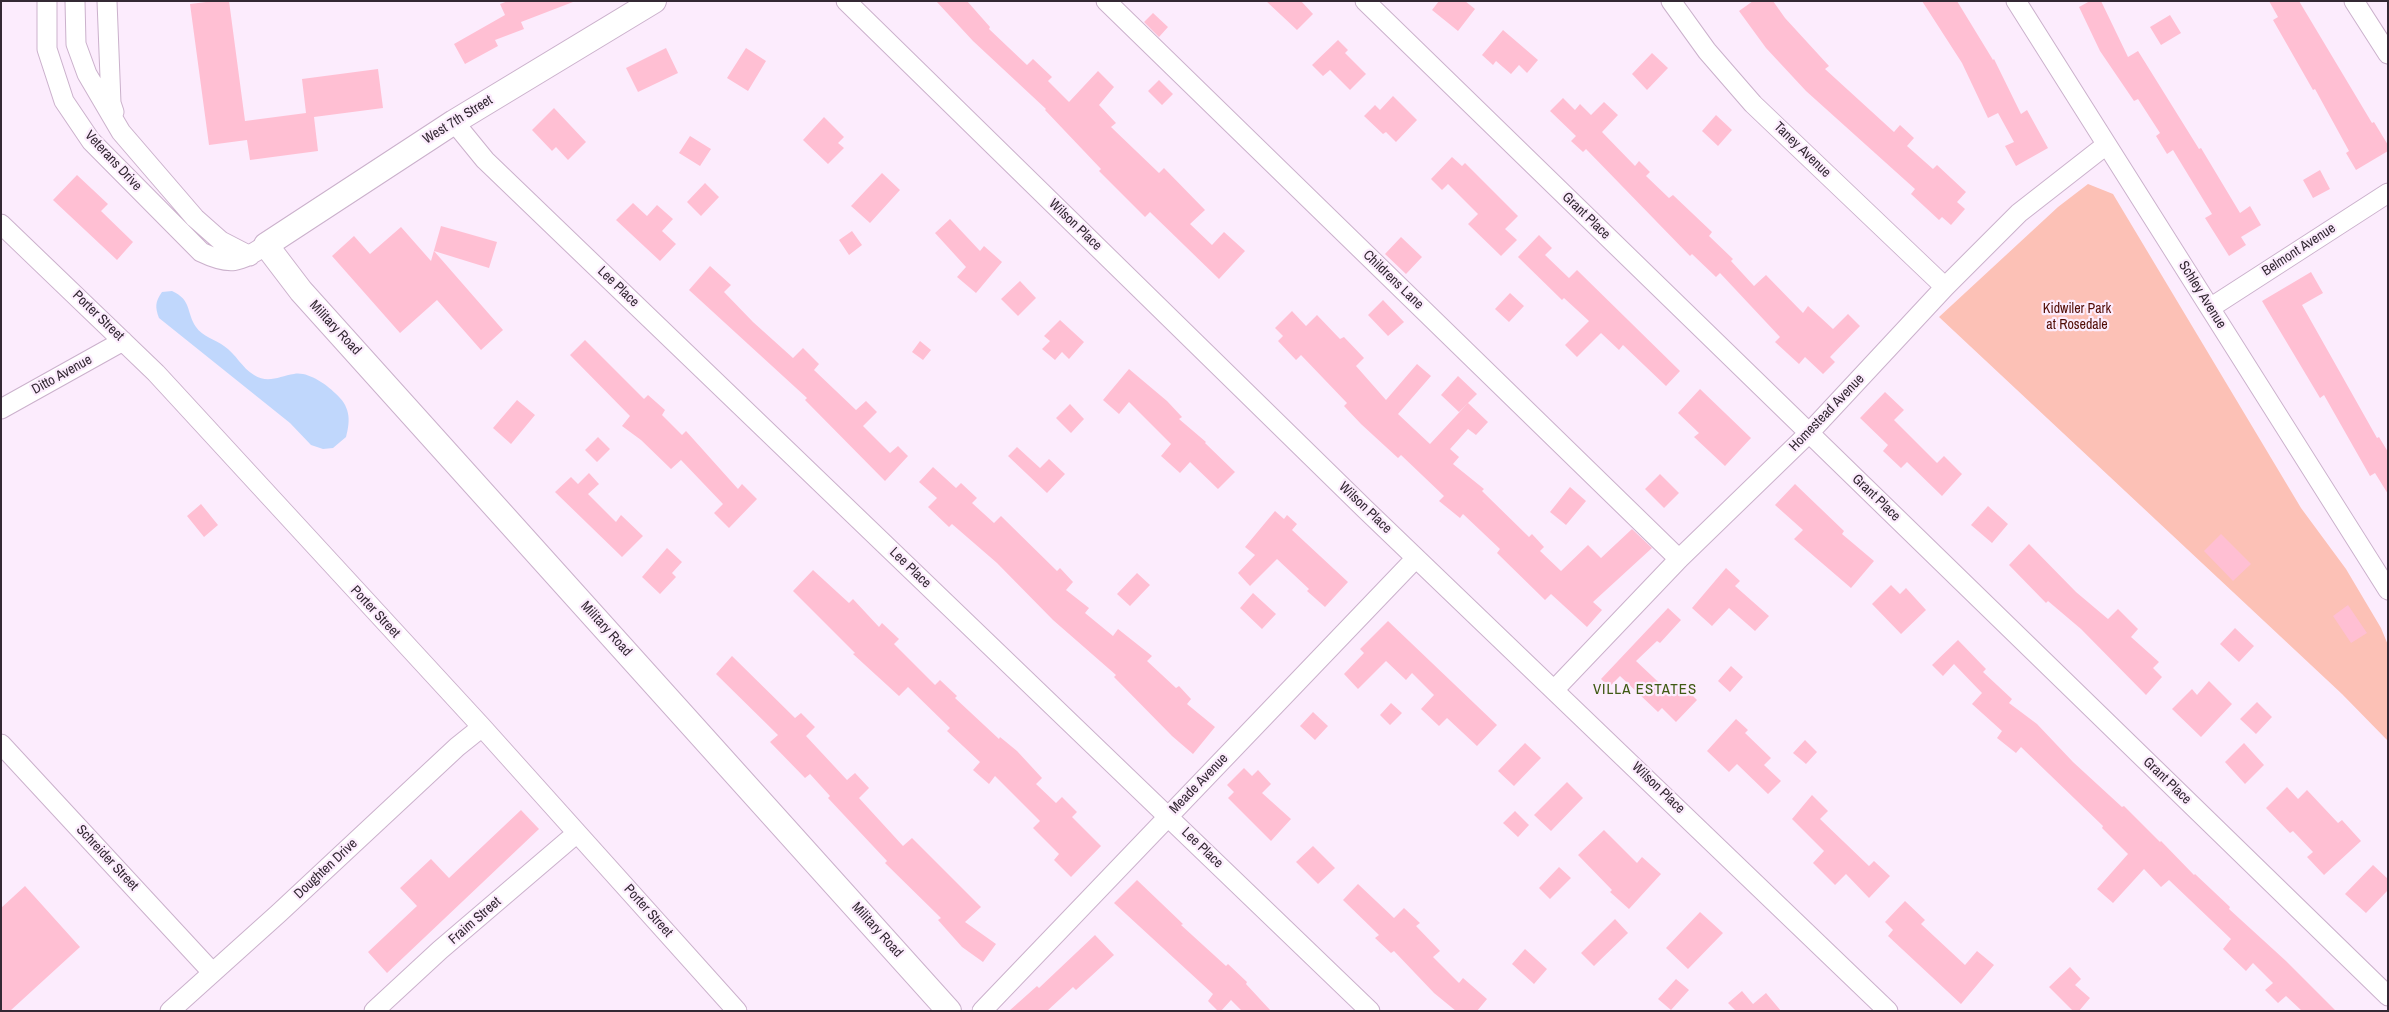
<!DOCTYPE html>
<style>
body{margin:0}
#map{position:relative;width:2389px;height:1012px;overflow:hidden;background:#fcecfd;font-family:"Archivo Narrow",sans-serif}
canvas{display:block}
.frame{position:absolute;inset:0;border:2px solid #342934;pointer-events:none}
</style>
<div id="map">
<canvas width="2389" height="1012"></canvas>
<div class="frame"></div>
</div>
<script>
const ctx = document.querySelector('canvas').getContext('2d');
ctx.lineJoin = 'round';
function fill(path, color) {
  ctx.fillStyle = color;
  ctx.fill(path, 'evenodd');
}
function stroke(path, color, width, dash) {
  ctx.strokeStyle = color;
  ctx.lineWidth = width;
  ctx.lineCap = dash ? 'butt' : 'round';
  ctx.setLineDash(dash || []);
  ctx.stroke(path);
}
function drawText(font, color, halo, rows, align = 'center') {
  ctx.font = font + ' "Archivo Narrow",sans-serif';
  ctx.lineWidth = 4.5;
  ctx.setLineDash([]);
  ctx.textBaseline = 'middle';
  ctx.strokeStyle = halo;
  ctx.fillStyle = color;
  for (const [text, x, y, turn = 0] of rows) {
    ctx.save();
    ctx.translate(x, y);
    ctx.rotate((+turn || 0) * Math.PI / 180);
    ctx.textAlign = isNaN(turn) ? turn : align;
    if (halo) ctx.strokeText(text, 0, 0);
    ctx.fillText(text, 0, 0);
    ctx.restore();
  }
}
const green = new Path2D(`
 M 2088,184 L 2113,194 L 2301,508 L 2346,569 L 2381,628 L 2388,645 L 2388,741 L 2342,694 L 1939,317 L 2058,207 Z`);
const water = new Path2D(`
 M 172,291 C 192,300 186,312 196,327 C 202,336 216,340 224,346 C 236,354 242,368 254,375 C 268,384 280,376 294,374 C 307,371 326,384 335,393 C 350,406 351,419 346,437 L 333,448 L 323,449 L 311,445 L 290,423 L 159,318 C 155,307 155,302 162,292 Z`);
const building = new Path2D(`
 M 214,1 L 229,1 L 245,121 L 306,113 L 302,79 L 378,69 L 383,108 L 314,117 L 318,151 L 250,160 L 247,140 L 209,145 L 190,4 Z
 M 508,1 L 573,2 L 521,22 L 524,29 L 495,40 L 498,46 L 465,64 L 454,44 L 505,15 L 500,4 Z
 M 936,1 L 967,1 L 990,27 L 989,29 L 1027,65 L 1033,59 L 1052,77 L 1048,81 L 1069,102 L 1098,71 L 1114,87 L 1099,105 L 1116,123 L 1111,127 L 1159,173 L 1164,168 L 1205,210 L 1190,224 L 1212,245 L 1224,232 L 1245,251 L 1219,279 L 1150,212 L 1145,217 L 1099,171 L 1101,169 L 1045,110 L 1046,109 L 973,41 Z
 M 1266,1 L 1301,1 L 1313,14 L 1297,30 Z
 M 1439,1 L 1465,1 L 1475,9 L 1458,31 L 1432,10 Z
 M 1753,1 L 1773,1 L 1785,18 L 1829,66 L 1825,69 L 1894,132 L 1900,125 L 1914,138 L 1907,146 L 1933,169 L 1937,165 L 1966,192 L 1957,202 L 1965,209 L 1951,225 L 1942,217 L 1939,220 L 1911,194 L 1915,189 L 1806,91 L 1766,48 L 1739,11 Z
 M 1922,1 L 1957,1 L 1993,60 L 1994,59 L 2021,114 L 2027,110 L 2048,148 L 2016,166 L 2005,146 L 2014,142 L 1998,113 L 1988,118 L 1962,63 Z
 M 2090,1 L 2101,1 L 2128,57 L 2138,51 L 2199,149 L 2201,148 L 2240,213 L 2250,206 L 2261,225 L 2241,237 L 2246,245 L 2229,256 L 2205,218 L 2212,214 L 2173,150 L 2167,154 L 2156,136 L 2160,133 L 2138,99 L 2134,101 L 2100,51 L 2079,7 Z
 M 2269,1 L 2299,1 L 2372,123 L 2374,122 L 2388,145 L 2388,151 L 2356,170 L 2346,153 L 2349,151 L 2315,89 L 2313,90 L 2273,20 L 2278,17 Z
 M 1153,13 L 1168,27 L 1159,37 L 1144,22 Z
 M 2170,15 L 2181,33 L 2161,45 L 2150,27 Z
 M 1503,30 L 1538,60 L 1527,73 L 1519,65 L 1511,74 L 1496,61 L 1493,65 L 1482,55 Z
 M 1338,40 L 1348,50 L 1345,53 L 1366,74 L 1350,90 L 1330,70 L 1323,76 L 1312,65 Z
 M 666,48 L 678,73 L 638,92 L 626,68 Z
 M 746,48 L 766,61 L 748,91 L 727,78 Z
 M 1652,53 L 1668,68 L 1647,90 L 1632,74 Z
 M 1159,80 L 1173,94 L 1162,105 L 1148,91 Z
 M 1393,96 L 1417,120 L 1396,142 L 1386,132 L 1383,134 L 1364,116 L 1375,105 L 1380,110 Z
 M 1563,98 L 1575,110 L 1580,104 L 1591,115 L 1604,102 L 1618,115 L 1602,132 L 1635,166 L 1639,161 L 1650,172 L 1646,176 L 1669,198 L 1673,195 L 1712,232 L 1709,236 L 1733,259 L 1731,261 L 1754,286 L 1766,275 L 1803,313 L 1808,306 L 1833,329 L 1848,314 L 1860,326 L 1830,357 L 1835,362 L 1823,374 L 1805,357 L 1799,364 L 1775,342 L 1780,337 L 1720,273 L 1716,277 L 1692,254 L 1690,256 L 1586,149 L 1583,152 L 1571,141 L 1576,136 L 1550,111 Z
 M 554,108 L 586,142 L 568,160 L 556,147 L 552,151 L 532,130 Z
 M 1716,115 L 1732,130 L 1718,146 L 1702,131 Z
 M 824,117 L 844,137 L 838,143 L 844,148 L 828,164 L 803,140 Z
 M 690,136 L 711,149 L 700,166 L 679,153 Z
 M 1452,157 L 1462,166 L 1465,163 L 1518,216 L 1505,229 L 1517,240 L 1501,256 L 1468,224 L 1478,214 L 1448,184 L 1442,190 L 1431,179 Z
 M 2320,170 L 2330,189 L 2313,198 L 2303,180 Z
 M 882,173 L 900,190 L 870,223 L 851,206 Z
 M 77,175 L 108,204 L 101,211 L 133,242 L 117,260 L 53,200 Z
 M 705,183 L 719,197 L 701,216 L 687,202 Z
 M 633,203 L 647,216 L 657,205 L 673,219 L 662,231 L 676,244 L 660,261 L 616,220 Z
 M 950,219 L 980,251 L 984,246 L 1002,262 L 976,293 L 957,277 L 966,267 L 935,233 Z
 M 441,226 L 497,242 L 489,268 L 434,251 L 503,330 L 481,350 L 437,300 L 400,333 L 332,256 L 354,236 L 370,254 L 401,227 L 431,261 Z
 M 852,231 L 862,245 L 849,255 L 839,240 Z
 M 1539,235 L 1552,248 L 1545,255 L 1569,278 L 1577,270 L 1680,371 L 1666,386 L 1623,345 L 1619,350 L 1601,333 L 1577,357 L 1565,345 L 1589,321 L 1564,298 L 1562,300 L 1518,257 Z
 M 1401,237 L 1422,257 L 1406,274 L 1385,254 Z
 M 710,266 L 731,285 L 724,292 L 753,322 L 793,358 L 803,348 L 819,364 L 814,370 L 856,410 L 866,401 L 877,412 L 863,426 L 890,453 L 898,446 L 908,456 L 885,481 L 805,400 L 807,398 L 689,290 Z
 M 2311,272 L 2323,293 L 2302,305 L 2377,438 L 2379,437 L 2388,452 L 2388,494 L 2375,473 L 2370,476 L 2324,395 L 2320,398 L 2262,301 Z
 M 1020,281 L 1036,298 L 1018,316 L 1001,299 Z
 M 1510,293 L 1524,306 L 1509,322 L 1495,309 Z
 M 1383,300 L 1404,322 L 1388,336 L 1368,315 Z
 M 1292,311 L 1306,326 L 1317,315 L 1340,339 L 1344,337 L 1364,358 L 1356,366 L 1386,400 L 1417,364 L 1431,376 L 1398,414 L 1430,444 L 1468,403 L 1488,422 L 1476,435 L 1468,429 L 1450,449 L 1459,457 L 1453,464 L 1484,489 L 1482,491 L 1529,537 L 1532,534 L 1544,547 L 1540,551 L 1561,571 L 1588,545 L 1601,558 L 1632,529 L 1652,548 L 1593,602 L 1602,610 L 1587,627 L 1551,594 L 1545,600 L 1497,553 L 1500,549 L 1463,514 L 1460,518 L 1439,501 L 1444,496 L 1401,455 L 1398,458 L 1361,424 L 1344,406 L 1347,403 L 1301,355 L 1296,360 L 1278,341 L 1283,336 L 1275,328 Z
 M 1060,320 L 1084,342 L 1069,359 L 1062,352 L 1055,360 L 1042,349 L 1050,341 L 1044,336 Z
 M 585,340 L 644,399 L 648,395 L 665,410 L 662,415 L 682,435 L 686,431 L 738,489 L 742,484 L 757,499 L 729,528 L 714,513 L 723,504 L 681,460 L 671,469 L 641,440 L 622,426 L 630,416 L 570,355 Z
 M 920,341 L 931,350 L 923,360 L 912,352 Z
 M 1129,369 L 1167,401 L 1182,417 L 1179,419 L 1206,442 L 1205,443 L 1235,472 L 1218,489 L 1190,462 L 1180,473 L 1161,456 L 1171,444 L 1129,402 L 1119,414 L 1103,400 Z
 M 1458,376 L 1477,394 L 1459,412 L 1441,395 Z
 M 1700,389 L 1751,438 L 1725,466 L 1694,437 L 1699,433 L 1678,413 Z
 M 1885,392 L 1904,410 L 1894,420 L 1937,463 L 1944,456 L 1962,474 L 1942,496 L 1907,462 L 1901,468 L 1883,451 L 1888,445 L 1860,418 Z
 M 517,400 L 535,415 L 511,444 L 493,428 Z
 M 1070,404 L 1084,419 L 1071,433 L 1056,418 Z
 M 598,437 L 610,449 L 597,462 L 585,450 Z
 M 1017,447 L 1040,468 L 1049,459 L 1065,474 L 1047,493 L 1008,456 Z
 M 933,467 L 956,488 L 961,483 L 977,498 L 972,503 L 994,523 L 1001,516 L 1057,571 L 1060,568 L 1073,582 L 1066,590 L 1089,608 L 1085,613 L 1113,636 L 1118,629 L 1152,656 L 1147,661 L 1176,688 L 1179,686 L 1191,699 L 1187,704 L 1215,727 L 1193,754 L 1172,736 L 1114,677 L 1116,675 L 1053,620 L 997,563 L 952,524 L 949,527 L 928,507 L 937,498 L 919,482 Z
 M 589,473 L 599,484 L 588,494 L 616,522 L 621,515 L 643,536 L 622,557 L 555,492 L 571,477 L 578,484 Z
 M 1660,474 L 1679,493 L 1664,508 L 1645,489 Z
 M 1795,484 L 1844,531 L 1842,534 L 1874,561 L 1851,588 L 1794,539 L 1803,530 L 1775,505 Z
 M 1570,487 L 1586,501 L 1566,525 L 1550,512 Z
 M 201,504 L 218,525 L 204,537 L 187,516 Z
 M 1988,506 L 2008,524 L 1992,543 L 1971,525 Z
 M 1275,511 L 1284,519 L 1287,515 L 1297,524 L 1292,530 L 1348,582 L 1325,607 L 1307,591 L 1309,589 L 1277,559 L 1250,586 L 1238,573 L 1255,555 L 1245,547 Z
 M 2221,534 L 2251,564 L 2233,581 L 2204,551 Z
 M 2029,544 L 2076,592 L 2108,619 L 2118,609 L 2138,629 L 2131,637 L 2159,662 L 2153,668 L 2162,677 L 2146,695 L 2081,629 L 2048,601 L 2046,603 L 2009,565 Z
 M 667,548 L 682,562 L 672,573 L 676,577 L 660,594 L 642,577 Z
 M 1726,568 L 1740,581 L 1735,586 L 1769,616 L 1755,631 L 1729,608 L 1712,626 L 1692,608 Z
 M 813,570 L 849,603 L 853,599 L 879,627 L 882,623 L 899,639 L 894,644 L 935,685 L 940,680 L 957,696 L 955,698 L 999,739 L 1000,737 L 1017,751 L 1042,778 L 1036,784 L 1056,803 L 1062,797 L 1077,812 L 1072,817 L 1101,846 L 1071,877 L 1054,860 L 1059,854 L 1033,828 L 1040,821 L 995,776 L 989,784 L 973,770 L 980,762 L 947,731 L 950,728 L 908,687 L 899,696 L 853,654 L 855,653 L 793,591 Z
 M 1137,573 L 1150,585 L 1130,606 L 1117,594 Z
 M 1891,585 L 1900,594 L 1906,588 L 1926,610 L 1901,634 L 1872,604 Z
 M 1253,593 L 1276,614 L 1262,629 L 1240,608 Z
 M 2348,605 L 2367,633 L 2351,643 L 2333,616 Z
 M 1668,608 L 1681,620 L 1660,643 L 1657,641 L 1636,661 L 1671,694 L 1682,685 L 1697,700 L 1676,722 L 1662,708 L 1658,712 L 1620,676 L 1609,687 L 1601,679 Z
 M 1388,621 L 1497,725 L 1477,746 L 1447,718 L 1439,726 L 1421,709 L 1434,695 L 1412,673 L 1406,680 L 1386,661 L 1358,689 L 1344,674 L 1364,653 L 1360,649 Z
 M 2235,628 L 2254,646 L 2239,662 L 2220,644 Z
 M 1958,640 L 1986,669 L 1983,672 L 2012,699 L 2009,703 L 2037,724 L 2073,762 L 2122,807 L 2124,806 L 2160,842 L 2161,841 L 2194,875 L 2195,874 L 2230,907 L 2229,909 L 2286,961 L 2336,1011 L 2302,1011 L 2286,996 L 2278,1003 L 2265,990 L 2273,983 L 2253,963 L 2246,971 L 2223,949 L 2231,939 L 2169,880 L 2161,887 L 2144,869 L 2113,903 L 2097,889 L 2128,854 L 2102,828 L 2103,826 L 2021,747 L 2016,753 L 1997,738 L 2002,731 L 1972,704 L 1982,693 L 1954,664 L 1943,676 L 1932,665 Z
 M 732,656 L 795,718 L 801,713 L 815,727 L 806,736 L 847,780 L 855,773 L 869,788 L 859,798 L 903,846 L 912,838 L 981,907 L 965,922 L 996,944 L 983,962 L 962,947 L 938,920 L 941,918 L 885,863 L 887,861 L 828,798 L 830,796 L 810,774 L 805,778 L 770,742 L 778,735 L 716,674 Z
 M 1731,666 L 1743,677 L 1730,692 L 1718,681 Z
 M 2209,681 L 2232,704 L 2201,737 L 2172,709 L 2192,689 L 2197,695 Z
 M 2257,702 L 2272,717 L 2256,734 L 2240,719 Z
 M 1391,703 L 1402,713 L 1390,725 L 1380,715 Z
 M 1313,712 L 1328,726 L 1315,740 L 1300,726 Z
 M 1736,719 L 1748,730 L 1745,733 L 1771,758 L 1764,765 L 1781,781 L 1768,794 L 1737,764 L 1729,772 L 1707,751 Z
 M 1805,740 L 1817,752 L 1806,764 L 1793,753 Z
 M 1525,743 L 1541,758 L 1514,786 L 1498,771 Z
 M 2244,743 L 2264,765 L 2245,784 L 2225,762 Z
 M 1244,768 L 1252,776 L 1258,770 L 1271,784 L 1262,793 L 1291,819 L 1271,841 L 1228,798 L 1234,792 L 1227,785 Z
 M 1567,782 L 1583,798 L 1551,831 L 1534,815 Z
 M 2287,787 L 2298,799 L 2307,790 L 2338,823 L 2342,820 L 2361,841 L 2324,875 L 2307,857 L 2313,852 L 2293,831 L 2290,833 L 2266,808 Z
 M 1812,795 L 1828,811 L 1820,819 L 1869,866 L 1874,861 L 1890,876 L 1869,898 L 1846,874 L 1835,885 L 1813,863 L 1824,851 L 1792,819 Z
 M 521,810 L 539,829 L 387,973 L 368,952 L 417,906 L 400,888 L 431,859 L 449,878 Z
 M 1515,811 L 1529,825 L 1518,837 L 1503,823 Z
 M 1604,830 L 1637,863 L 1642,857 L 1661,874 L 1629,909 L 1610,892 L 1612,890 L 1578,855 Z
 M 1313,846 L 1335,868 L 1318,884 L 1296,862 Z
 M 2373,865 L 2388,879 L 2388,890 L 2366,913 L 2345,894 Z
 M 1559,867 L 1571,878 L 1550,899 L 1539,888 Z
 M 1137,880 L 1183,924 L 1181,925 L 1226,966 L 1228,964 L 1247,982 L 1246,984 L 1271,1011 L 1242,1011 L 1231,1000 L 1221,1011 L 1218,1011 L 1208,1001 L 1213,994 L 1114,903 Z
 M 1358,884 L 1394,918 L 1404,908 L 1420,923 L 1416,926 L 1440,951 L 1433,957 L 1459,983 L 1463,978 L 1487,999 L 1477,1011 L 1456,1011 L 1434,993 L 1394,951 L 1391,953 L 1375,938 L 1379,935 L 1343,900 Z
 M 25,886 L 80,947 L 10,1011 L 1,1011 L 1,908 Z
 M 1905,901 L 1925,920 L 1921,924 L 1965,965 L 1977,951 L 1994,965 L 1961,1004 L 1888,936 L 1893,930 L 1885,922 Z
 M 1700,912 L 1723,933 L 1688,969 L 1666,948 Z
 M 1615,919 L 1628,933 L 1594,966 L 1581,953 Z
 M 1095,935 L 1114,955 L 1076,990 L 1073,987 L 1047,1011 L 1009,1011 L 1037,986 L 1039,988 Z
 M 1525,949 L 1547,969 L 1534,984 L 1512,964 Z
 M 2070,967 L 2081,979 L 2075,985 L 2090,998 L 2079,1011 L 2073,1011 L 2049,987 Z
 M 1676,979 L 1689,990 L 1671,1010 L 1658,999 Z
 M 1742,991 L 1753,1004 L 1766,993 L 1781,1011 L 1736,1011 L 1728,1003 Z`);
const minor = new Path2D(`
 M 47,1 L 47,49 L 64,101 L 91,141 L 201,252 C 230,266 239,263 266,245
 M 75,1 L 76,44 L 87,74 L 121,132 L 195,218 L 221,241 L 250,256
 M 107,1 L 111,103 L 114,112
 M 846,1 L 1365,509 L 1888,1011
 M 1106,1 L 1679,559
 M 1365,1 L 2388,996
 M 1671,1 L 1707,51 L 1753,104 L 1945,287
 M 2016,1 L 2388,590
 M 2354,1 L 2388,54
 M 454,122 L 485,160 L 1370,1011
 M 1,224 L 156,373 L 482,727 L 737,1011
 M 2210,308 L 2388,193
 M 1,409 L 123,341
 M 1555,689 L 1679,559 L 1809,433 L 1945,287 L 2019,213 L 2106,145
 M 1,744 L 212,972
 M 170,1011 L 279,913 L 457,747 L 482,727
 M 374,1011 L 440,950 L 577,833
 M 982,1011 L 1416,558`);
const tertiary = new Path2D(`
 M 654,1 L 454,122 L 266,245 L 301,291 L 949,1011`);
const streetNames = [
 ["West 7th Street",458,120,-32],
 ["Taney Avenue",1802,150,44],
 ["Veterans Drive",113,161,47],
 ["Grant Place",1586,216,44],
 ["Wilson Place",1075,225,44],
 ["Belmont Avenue",2299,250,-33],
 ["Childrens Lane",1393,280,44],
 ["Lee Place",618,287,44],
 ["Schley Avenue",2202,295,58],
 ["Porter Street",98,316,44],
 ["Military Road",335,328,47],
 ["Ditto Avenue",62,375,-29],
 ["Homestead Avenue",1827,413,-46],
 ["Grant Place",1876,498,44],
 ["Wilson Place",1365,508,44],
 ["Lee Place",910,568,44],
 ["Porter Street",375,612,47],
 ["Military Road",606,629,48],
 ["Grant Place",2167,781,44],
 ["Meade Avenue",1199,784,-46],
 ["Wilson Place",1658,788,44],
 ["Lee Place",1202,848,44],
 ["Schreider Street",107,858,47],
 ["Doughten Drive",326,869,-43],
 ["Porter Street",648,911,48],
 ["Fraim Street",475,921,-41],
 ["Military Road",877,930,48]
];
const parkNames = [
 ["Kidwiler Park",2077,309],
 ["at Rosedale",2077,325]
];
const neighbourhoodNames = [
 ["VILLA ESTATES",1645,690]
];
fill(green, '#fcc1b6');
fill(water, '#c0d7fc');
fill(building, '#ffbfd3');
stroke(minor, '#cbb1cc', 21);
stroke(tertiary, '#cbb1cc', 26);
stroke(minor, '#fff', 19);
stroke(tertiary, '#fff', 24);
drawText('14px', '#342934', '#fcecfd', streetNames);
drawText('14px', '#500c05', '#fcecfd', parkNames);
ctx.letterSpacing = '1px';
drawText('15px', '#3f5a14', '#fcecfd', neighbourhoodNames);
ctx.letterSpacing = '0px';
</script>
